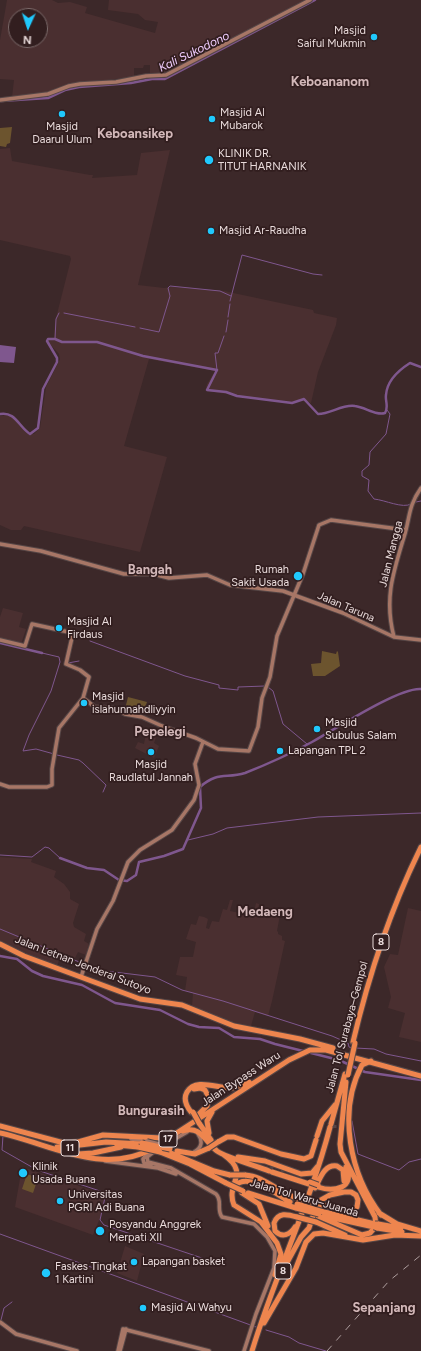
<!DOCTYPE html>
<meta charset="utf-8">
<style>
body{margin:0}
#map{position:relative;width:421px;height:1351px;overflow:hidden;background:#3c2829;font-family:Figtree,sans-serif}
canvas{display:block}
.north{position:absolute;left:8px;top:8px;width:40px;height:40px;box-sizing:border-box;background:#321e1f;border:1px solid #7b6a6a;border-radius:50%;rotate:183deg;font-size:11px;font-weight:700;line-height:16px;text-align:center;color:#e9dbdb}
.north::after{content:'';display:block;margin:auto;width:14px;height:18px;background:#20c9fd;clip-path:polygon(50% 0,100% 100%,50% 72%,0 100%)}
</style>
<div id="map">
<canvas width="421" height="1351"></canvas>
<div class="north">N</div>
</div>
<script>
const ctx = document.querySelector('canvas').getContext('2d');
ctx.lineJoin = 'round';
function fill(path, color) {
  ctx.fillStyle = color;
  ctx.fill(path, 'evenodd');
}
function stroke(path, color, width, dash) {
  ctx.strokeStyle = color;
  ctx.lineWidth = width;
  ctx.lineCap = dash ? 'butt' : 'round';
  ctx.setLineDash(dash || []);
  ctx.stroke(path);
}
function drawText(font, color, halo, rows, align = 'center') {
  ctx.font = font + ' Figtree,sans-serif';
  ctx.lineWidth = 3.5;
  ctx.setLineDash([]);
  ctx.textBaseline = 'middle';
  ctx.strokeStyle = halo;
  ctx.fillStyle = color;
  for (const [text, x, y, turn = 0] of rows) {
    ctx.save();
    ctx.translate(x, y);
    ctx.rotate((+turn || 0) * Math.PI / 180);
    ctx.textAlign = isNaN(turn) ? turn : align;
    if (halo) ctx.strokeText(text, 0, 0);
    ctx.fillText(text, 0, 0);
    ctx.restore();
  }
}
const built = new Path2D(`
 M 7,0 L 52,0 L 58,3 L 70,2 L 87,7 L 85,13 L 155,33 L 158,22 L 145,20 L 138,14 L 108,10 L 109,0 L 308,0 L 165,74 L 150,74 L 150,65 L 144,65 L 143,68 L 134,68 L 134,77 L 88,82 L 42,94 L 12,97 L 14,80 L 0,79 L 0,40 ZM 16,16 L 40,16 L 40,40 L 16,40 Z
 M 10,148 L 12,161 L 90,175 L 93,175 L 92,178 L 137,175 L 141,153 L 170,150 L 138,285 L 164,288 L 172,287 L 224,291 L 313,310 L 314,313 L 337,318 L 336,325 L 318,372 L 311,403 L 299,400 L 292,404 L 207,391 L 206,389 L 207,384 L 215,371 L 149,359 L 124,446 L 167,457 L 140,552 L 24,526 L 21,530 L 11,530 L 0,525 L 0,416 L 9,415 L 14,418 L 31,434 L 34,434 L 40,428 L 46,387 L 60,359 L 59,354 L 49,343 L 49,339 L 54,339 L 55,322 L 71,259 L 70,256 L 0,240 L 0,149 Z
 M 3,608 L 23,613 L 19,627 L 26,629 L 21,644 L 0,640 L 0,617 Z
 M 158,726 L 160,727 L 154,743 L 159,746 L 154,758 L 135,748 L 138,742 L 144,744 L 146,734 L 154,737 Z
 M 0,857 L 32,859 L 31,862 L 56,871 L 54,877 L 64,884 L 70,892 L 70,899 L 79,904 L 73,923 L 74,927 L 86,934 L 84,941 L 89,944 L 86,955 L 78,952 L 75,958 L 62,952 L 57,966 L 26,953 L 0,940 Z
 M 230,900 L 233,900 L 230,911 L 240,913 L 241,910 L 254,913 L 256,903 L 259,904 L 258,909 L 260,910 L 258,916 L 268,918 L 269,918 L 272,907 L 281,909 L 277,931 L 278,932 L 278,934 L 282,936 L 282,940 L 285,941 L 272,1001 L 268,1016 L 255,1012 L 251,1026 L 230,1022 L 192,1006 L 193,993 L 185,991 L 187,977 L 176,975 L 180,957 L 193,957 L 196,942 L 186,939 L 191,924 L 196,925 L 199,916 L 204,917 L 208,919 L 206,928 L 209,929 L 212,921 L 219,922 L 223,909 L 227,910 Z
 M 408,908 L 421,911 L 421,1042 L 399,1037 L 405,1013 L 388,1008 L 391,997 L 384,967 L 390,954 L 398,955 Z
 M 22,1167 L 106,1195 L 100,1218 L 93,1235 L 15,1207 Z
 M 125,1246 L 144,1254 L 137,1281 L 117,1273 Z`);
const green = new Path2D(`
 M 12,127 L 10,143 L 7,144 L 6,147 L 0,146 L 0,128 Z
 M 322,651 L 336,654 L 337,651 L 338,652 L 340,666 L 325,676 L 313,676 L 311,664 L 321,663 Z
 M 128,697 L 147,702 L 145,707 L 142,707 L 140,716 L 124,713 Z
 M 27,1174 L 38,1178 L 33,1193 L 22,1189 Z`);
const water = new Path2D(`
 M 0,345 L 16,347 L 14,363 L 0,362 Z`);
const stream = new Path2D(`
 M 230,301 L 242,255 L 313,274 L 322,275
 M 64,313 L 135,327
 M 228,317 L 230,304
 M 140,328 L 159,332 L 170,296 L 168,288 L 170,286 L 220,291 L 231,296
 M 226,332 L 228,320
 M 55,339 L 56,319 L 59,313
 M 217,370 L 215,353 L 218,353 L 224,336
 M 387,410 L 390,414 L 386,434 L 370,452 L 369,465 L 362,471 L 362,476 L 369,480 L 368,491 L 374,499 C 385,500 403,509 411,504
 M 416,502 L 421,501
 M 90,641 L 185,676 L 219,685 L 219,688 L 238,690 L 238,687 L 265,686
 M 42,653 L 59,657 L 60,662 L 51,691 L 29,735 L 23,751 L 36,749 L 54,754
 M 68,663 L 79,661
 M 268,687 L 273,691 L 283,724 L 307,744
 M 57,755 L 79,760 L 83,763 L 106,785 L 103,792
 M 188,840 L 213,834 L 227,828 L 318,817 L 421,813
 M 0,855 L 32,857 L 45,847 L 49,848 L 60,858
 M 0,929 L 84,964
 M 87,965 L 106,971 L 155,977 L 182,990 L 223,1001 L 332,1036 L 348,1043 L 349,1047 L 352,1048
 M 355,1048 L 374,1049 L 386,1054 L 421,1061
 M 352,1121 L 358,1154 L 399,1170 L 409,1162 L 421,1159
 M 3,1136 L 2,1150 L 37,1170 L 106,1193 L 100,1220 L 104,1225 L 202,1258
 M 0,1234 L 256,1327
 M 1,1320 L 4,1308 L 12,1302
 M 266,1330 L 289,1337 L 299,1343 L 326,1351`);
const river = new Path2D(`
 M 1,101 L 48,98 L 65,90 L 79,87 L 131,83 L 152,79 L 165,79 L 315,0
 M 0,414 C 15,411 19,427 30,434 L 38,428 L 43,389 L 57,362 L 57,358 L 47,341 L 48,339 L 55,339 L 62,342 L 97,342 L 143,356 L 217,370 L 207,390 L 226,392 L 237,396 L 292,403 L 304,399 L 318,414 C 331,414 342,404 355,406 C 365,407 376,416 385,413 C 389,407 385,401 386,395 C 387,380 399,370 410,363 L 421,367
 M 0,643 L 42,653
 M 60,858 L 87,868 L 104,870 L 119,880 L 127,881 L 136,875 L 139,862 L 164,856 L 183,849 L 201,808 L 200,787 C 218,771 226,779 245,773 C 268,764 290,754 312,742 C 334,730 399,687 421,689
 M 0,956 L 17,959 L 32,971 L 43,976 L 82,985 L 115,1003 L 160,1010 L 188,1024 L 199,1027 L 219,1028 L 234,1037 L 260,1039 L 275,1044 L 339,1060 L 365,1072 L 421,1080`);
const highwayTunnel = new Path2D(`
 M 334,1128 L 334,1125
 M 270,1168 L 273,1169
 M 281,1170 L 284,1171`);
const secondary = new Path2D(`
 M 0,100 L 48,94 L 69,86 L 80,84 L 116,82 L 146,76 L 166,75 L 310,0
 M 0,544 L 41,551 L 124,574 L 153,574 L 169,578 L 207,575 L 230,585 L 283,591 L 343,613 L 394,637 L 421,640
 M 394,637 C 384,599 393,573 404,537 C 410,518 408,506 421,488
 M 0,640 L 25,646 L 32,624 L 73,633 L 66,664 L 80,670 L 89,677 L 83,698 L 59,728 L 52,769 L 52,785 L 47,787 L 9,787 L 0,784
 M 83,698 L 95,707 L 113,708 L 125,714 L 142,717 L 162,726 L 196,738 L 218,749 L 249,751 L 258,727 L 262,698 L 270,677 L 277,636 L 303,574 L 319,525 L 331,520 L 406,530
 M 81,977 L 97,929 L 113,901 L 128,862 L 140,850 L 172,830 L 194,800 L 199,785 L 195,764 L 203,742
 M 131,1139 L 147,1141
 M 163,1146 L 187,1132
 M 156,1150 L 147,1157 L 148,1162 L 171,1168 L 216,1194 C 223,1201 216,1209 222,1217 L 254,1224 L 267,1237 L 275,1251 L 274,1268 L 256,1314 L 244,1351
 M 150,1151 L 143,1159 L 144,1163 L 151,1165
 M 194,1152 C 202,1148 203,1141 198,1134
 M 105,1161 L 158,1168 L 176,1174
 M 0,1322 L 16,1334 L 77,1351
 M 118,1351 L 123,1329 L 209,1351
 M 120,1351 L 126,1329`);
const highway = new Path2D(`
 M 0,944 L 24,956 L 140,999 L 182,1005 L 234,1026 L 300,1039 L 333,1048
 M 353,1042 C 369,974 390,910 421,847
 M 371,1061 L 362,1065 C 337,1112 350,1175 381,1215
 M 194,1089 L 200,1088 L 205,1090 L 209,1098 L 207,1106 L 197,1116
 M 191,1112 C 187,1107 183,1099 187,1092 C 196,1077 218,1089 232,1088 C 238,1087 244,1084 249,1082
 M 199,1123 L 211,1140
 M 331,1124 L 345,1074
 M 0,1126 L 64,1143 L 78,1142 L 103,1135 L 161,1138 L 171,1133
 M 183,1131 C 201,1125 205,1142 217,1151 C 227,1158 257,1166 269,1171
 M 0,1133 C 51,1144 101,1176 152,1149 L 289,1060 L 310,1050 L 326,1050 L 421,1076
 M 209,1133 L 207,1121 L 212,1112
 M 317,1136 L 322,1121 L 335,1105
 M 218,1142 L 227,1137 L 234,1137 L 281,1154 L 304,1159 L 311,1156 L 316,1140
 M 117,1145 L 138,1147
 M 71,1146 L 106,1142 L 142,1144
 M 57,1147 L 75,1148
 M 166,1151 L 214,1171 L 230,1175
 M 177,1151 L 195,1154 L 209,1148
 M 160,1152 L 190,1164 L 226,1183
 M 78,1154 L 93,1153 L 121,1147
 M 224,1155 C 251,1174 225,1183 234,1205 L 261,1222 L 277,1243 L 281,1254 L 275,1275
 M 238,1157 L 265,1161 L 301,1174 L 312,1173 L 317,1167
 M 272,1172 L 309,1184
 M 245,1175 C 264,1176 279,1193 297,1198
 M 235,1186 C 247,1171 278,1195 290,1202
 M 318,1187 C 333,1192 356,1189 346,1167
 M 315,1188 C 320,1179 324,1164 337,1166 L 343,1170 L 344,1181
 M 242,1193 L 259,1204 L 268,1226
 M 248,1193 L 296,1208
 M 320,1211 L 375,1224
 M 379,1213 L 397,1224 L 421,1231
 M 318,1216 L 362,1235 L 370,1233 L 376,1226 L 375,1217 L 341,1152 L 340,1144 L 346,1082
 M 324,1216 L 374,1227
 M 316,1222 L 345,1235
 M 378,1224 L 401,1228
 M 295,1227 C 290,1235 282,1238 275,1231 L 274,1223 C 278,1212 287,1214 297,1217
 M 377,1228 L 402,1232
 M 284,1268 L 301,1237 L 309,1228 L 316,1207 L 321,1200 L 330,1195 L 344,1192 L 351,1192 L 356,1195 L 358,1200 L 357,1207 L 350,1212 L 323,1205
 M 264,1323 L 296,1268 L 306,1242 L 314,1234 L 323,1233 L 363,1240 L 395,1235 L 421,1236
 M 252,1351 C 275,1275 310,1204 330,1127`);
const rail = new Path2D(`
 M 327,1351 L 389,1281 L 421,1255`);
const secondaryBridge = new Path2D(`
 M 147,1141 L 171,1147`);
const highwayBridge = new Path2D(`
 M 348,1075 L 355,1043
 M 193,1112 L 199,1123
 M 142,1143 L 170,1149
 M 138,1147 L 160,1152
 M 209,1148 L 218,1142
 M 230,1175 L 245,1175
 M 310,1182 L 318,1185
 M 226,1183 L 243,1191
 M 297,1198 L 323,1205
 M 297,1204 L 320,1211
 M 296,1208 L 319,1214
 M 297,1217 L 316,1222
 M 375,1224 L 378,1224
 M 374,1227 L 377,1228`);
const markers = [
 [374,37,4,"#20c9fd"],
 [62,114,4,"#20c9fd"],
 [212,119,4,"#20c9fd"],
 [209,160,5,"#20c9fd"],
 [211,231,4,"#20c9fd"],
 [298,576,5,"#20c9fd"],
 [59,628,4,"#20c9fd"],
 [84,703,4,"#20c9fd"],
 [317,729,4,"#20c9fd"],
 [280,751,4,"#20c9fd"],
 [151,752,4,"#20c9fd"],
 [23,1173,5,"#20c9fd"],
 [60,1201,4,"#20c9fd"],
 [100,1231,5,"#20c9fd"],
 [134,1262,4,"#20c9fd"],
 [46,1273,5,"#20c9fd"],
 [143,1308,4,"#20c9fd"]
];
const shields = [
 [381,942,16],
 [168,1139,18],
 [70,1148,18],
 [283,1271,16]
];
const shieldNames = [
 ["8",381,942],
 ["17",168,1139],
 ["11",70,1148],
 ["8",283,1271]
];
const poiNames = [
 ["Masjid",366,31,"right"],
 ["Saiful Mukmin",366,44,"right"],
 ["Masjid Al",220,113],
 ["Mubarok",220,126],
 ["Masjid",62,127,"center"],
 ["Daarul Ulum",62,140,"center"],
 ["KLINIK DR.",218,154],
 ["TITUT HARNANIK",218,167],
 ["Masjid Ar-Raudha",219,231],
 ["Rumah",289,570,"right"],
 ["Sakit Usada",289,583,"right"],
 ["Masjid Al",67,622],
 ["Firdaus",67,635],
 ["Masjid",92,697],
 ["islahunnahdliyyin",92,710],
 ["Masjid",325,723],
 ["Subulus Salam",325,736],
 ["Lapangan TPL 2",288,751],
 ["Masjid",151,765,"center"],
 ["Raudlatul Jannah",151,778,"center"],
 ["Klinik",32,1167],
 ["Usada Buana",32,1180],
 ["Universitas",68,1195],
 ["PGRI Adi Buana",68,1208],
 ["Posyandu Anggrek",109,1225],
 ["Merpati XII",109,1238],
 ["Lapangan basket",142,1262],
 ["Faskes Tingkat",55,1267],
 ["1 Kartini",55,1280],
 ["Masjid Al Wahyu",151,1308]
];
const streetNames = [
 ["Jalan Mangga",391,554,-76],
 ["Jalan Taruna",346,607,23],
 ["Jalan Letnan Jenderal Sutoyo",83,965,21],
 ["Jalan Tol Surabaya–Gempol",347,1027,-75],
 ["Jalan Bypass Waru",241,1079,-33],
 ["Jalan Tol Waru–Juanda",304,1198,16]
];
const waterNames = [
 ["Kali Sukodono",194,52,-26]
];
const quarterNames = [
 ["Keboananom",330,82],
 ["Keboansikep",135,134],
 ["Bangah",150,570],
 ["Pepelegi",160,732],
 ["Medaeng",265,912],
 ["Bungurasih",151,1111],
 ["Sepanjang",384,1308]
];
fill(built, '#4a2f30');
fill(green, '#6c542e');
fill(water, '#7f578e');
stroke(stream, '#7f578e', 1);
stroke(river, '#7f578e', 2.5);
stroke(highwayTunnel, '#564344', 5, [5, 2.5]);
stroke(secondary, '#564646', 5.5);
stroke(highway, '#564646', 7);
stroke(secondary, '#a77666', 3.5);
stroke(highway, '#ee854e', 5);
stroke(rail, '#af9f9f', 1, [7, 7]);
stroke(secondaryBridge, '#564646', 5.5, []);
stroke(highwayBridge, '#564646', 7, []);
stroke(secondaryBridge, '#a77666', 3.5);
stroke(highwayBridge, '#ee854e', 5);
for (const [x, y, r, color] of markers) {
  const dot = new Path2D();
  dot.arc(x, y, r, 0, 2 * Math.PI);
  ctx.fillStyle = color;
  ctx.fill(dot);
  stroke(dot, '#321e1f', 1.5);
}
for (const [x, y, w] of shields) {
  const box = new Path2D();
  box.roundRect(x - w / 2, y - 8, w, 16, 3);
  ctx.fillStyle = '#321e1f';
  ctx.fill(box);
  stroke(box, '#e9dbdb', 1);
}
drawText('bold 10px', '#e9dbdb', null, shieldNames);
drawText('11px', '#e9dbdb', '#321e1f', poiNames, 'left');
drawText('11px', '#e9dbdb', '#321e1f', streetNames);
drawText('italic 12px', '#f0cdfe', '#321e1f', waterNames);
drawText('bold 13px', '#d2b7b8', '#321e1f', quarterNames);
</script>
